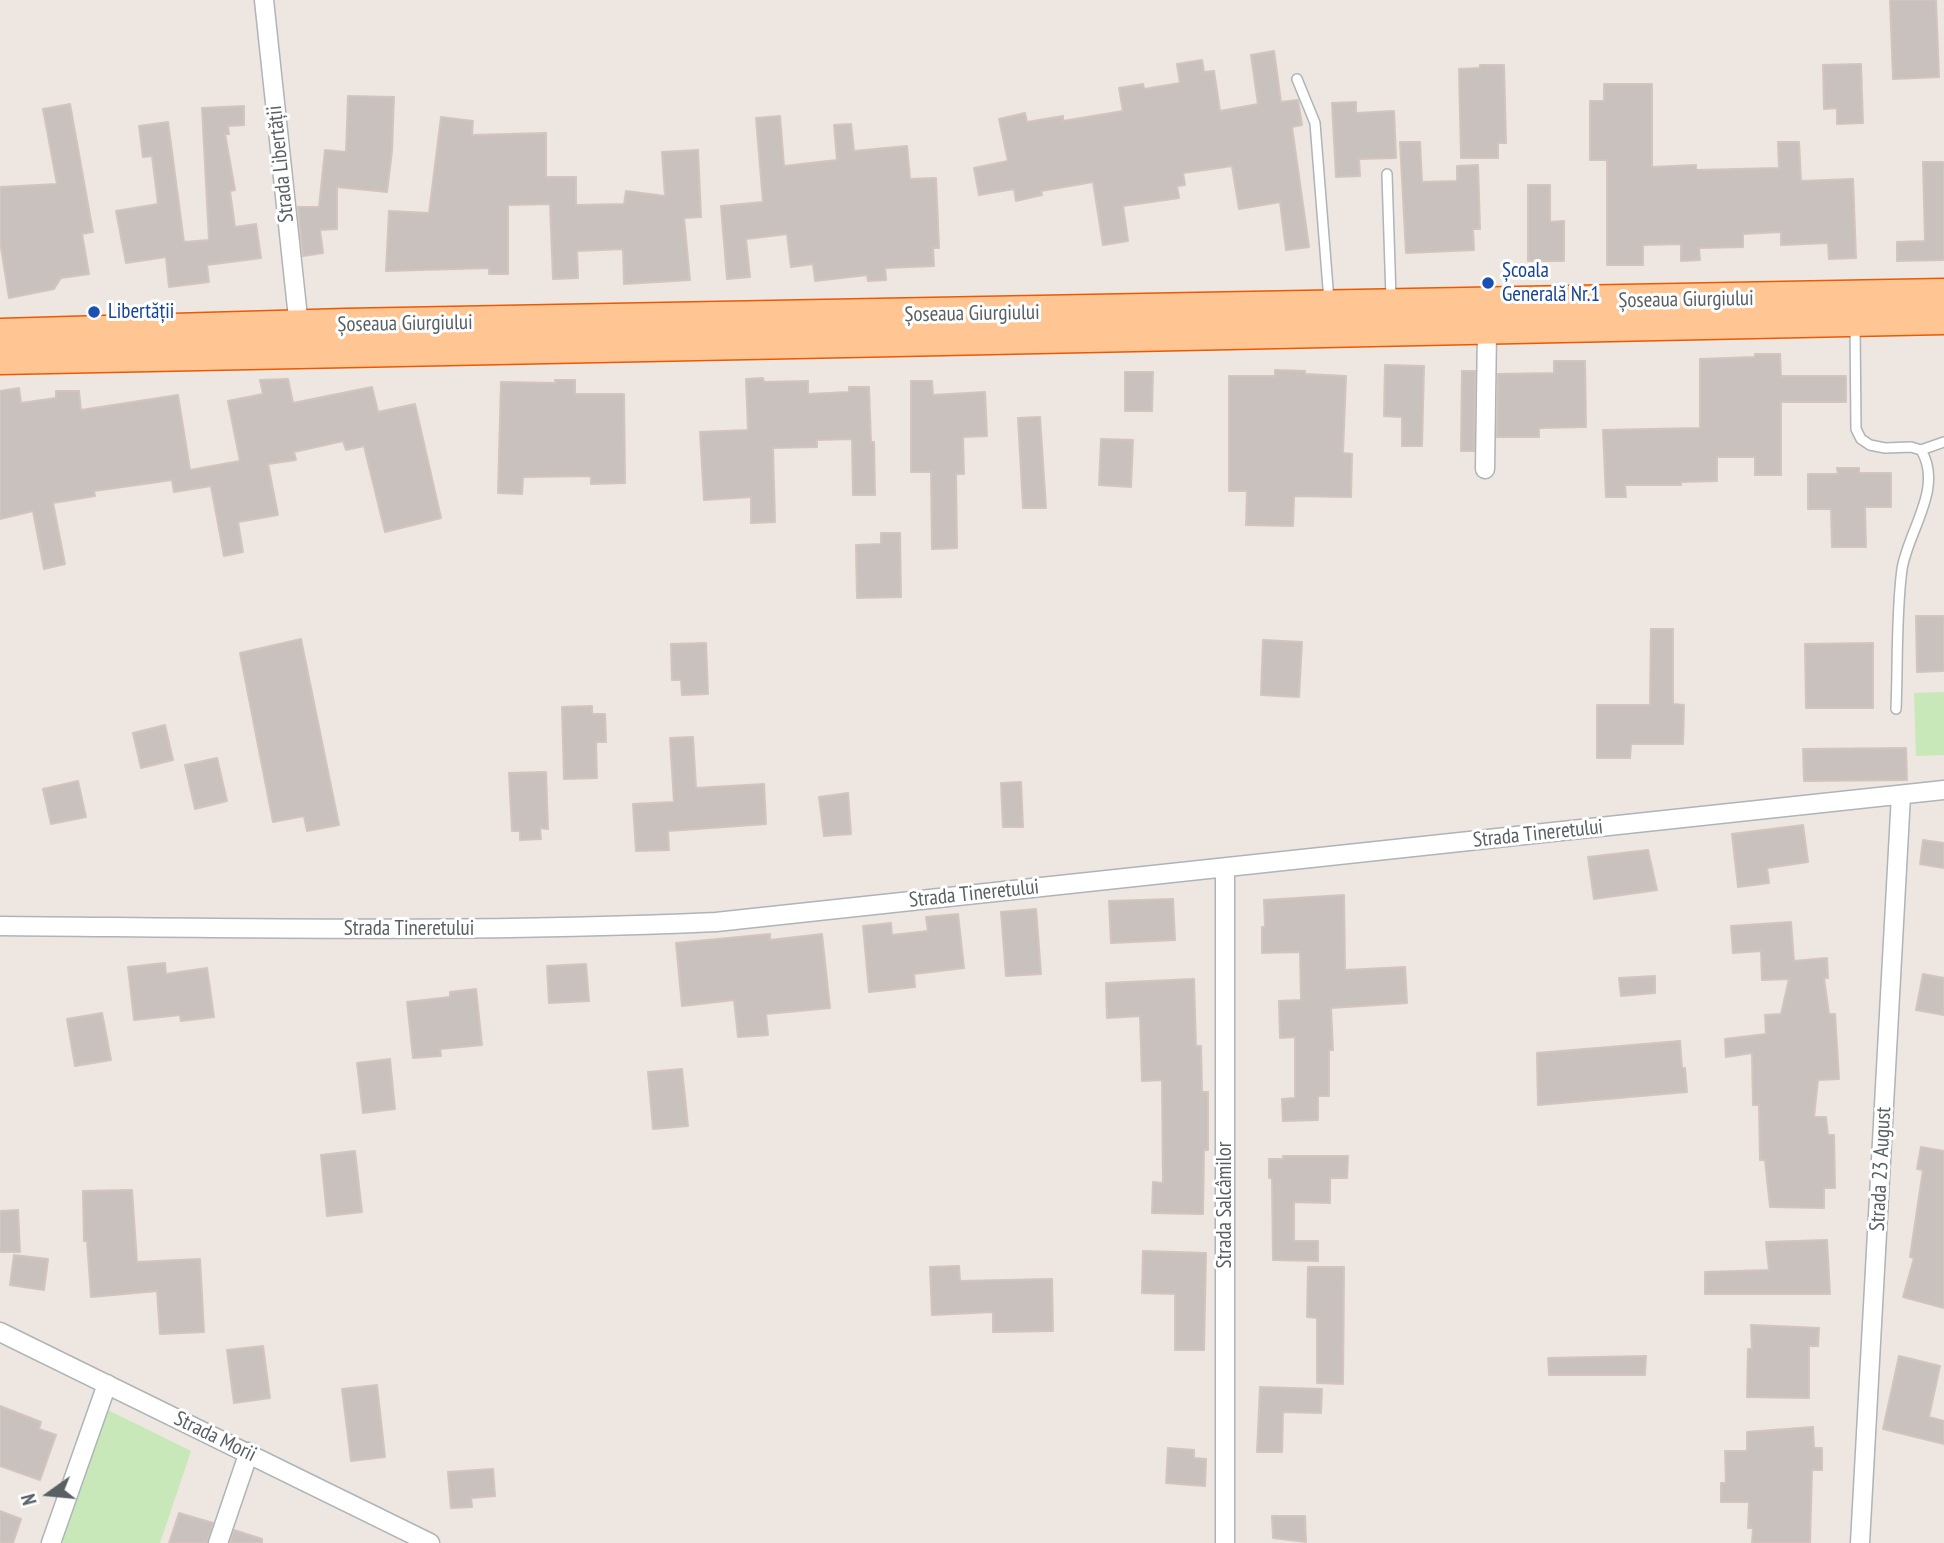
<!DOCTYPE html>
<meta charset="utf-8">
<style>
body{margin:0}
#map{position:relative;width:1944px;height:1543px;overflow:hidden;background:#eee6e0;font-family:"PT Sans Narrow",sans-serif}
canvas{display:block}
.north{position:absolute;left:14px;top:1459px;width:70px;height:70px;-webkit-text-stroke:5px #fff;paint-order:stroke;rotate:255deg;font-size:19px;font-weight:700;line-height:28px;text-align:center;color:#596063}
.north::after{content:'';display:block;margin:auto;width:24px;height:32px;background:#596063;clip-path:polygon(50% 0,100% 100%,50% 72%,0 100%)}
</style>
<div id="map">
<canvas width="1944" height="1543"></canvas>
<div class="north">N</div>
</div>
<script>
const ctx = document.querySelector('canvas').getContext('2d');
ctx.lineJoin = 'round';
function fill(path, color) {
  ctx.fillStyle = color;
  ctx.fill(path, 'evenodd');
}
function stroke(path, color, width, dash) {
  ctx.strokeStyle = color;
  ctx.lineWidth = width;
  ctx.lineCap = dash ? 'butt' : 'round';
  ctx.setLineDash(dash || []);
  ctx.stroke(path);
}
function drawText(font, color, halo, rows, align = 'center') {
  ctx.font = font + ' "PT Sans Narrow",sans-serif';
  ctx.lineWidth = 6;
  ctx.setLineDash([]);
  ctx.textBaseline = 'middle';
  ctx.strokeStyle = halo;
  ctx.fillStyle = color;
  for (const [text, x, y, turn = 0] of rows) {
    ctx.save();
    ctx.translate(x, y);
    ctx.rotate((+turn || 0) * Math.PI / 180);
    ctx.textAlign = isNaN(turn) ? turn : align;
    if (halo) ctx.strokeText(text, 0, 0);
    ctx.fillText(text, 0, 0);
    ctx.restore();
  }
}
const green = new Path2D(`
 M 1944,692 L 1944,755 L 1916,756 L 1914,693 Z
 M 108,1410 L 191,1451 L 160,1543 L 62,1543 Z`);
const building = new Path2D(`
 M 1890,0 L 1936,0 L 1939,77 L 1893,79 Z
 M 1274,51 L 1281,102 L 1298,100 L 1302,125 L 1292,127 L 1309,247 L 1286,250 L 1280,202 L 1239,209 L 1232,166 L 1183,173 L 1185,185 L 1177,186 L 1179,198 L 1123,206 L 1128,241 L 1103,245 L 1093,182 L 1041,191 L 1042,195 L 1016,201 L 1014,189 L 979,195 L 974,168 L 1008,161 L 999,119 L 1025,113 L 1027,122 L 1063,116 L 1063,121 L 1123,111 L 1119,88 L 1143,84 L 1144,89 L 1180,83 L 1177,64 L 1202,60 L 1204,72 L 1214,71 L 1220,111 L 1258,104 L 1251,55 Z
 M 1861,64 L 1863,123 L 1837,124 L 1837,108 L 1824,109 L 1823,65 Z
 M 1480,65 L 1504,65 L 1506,143 L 1498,143 L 1498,158 L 1461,158 L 1459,69 L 1480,68 Z
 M 1604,84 L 1652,84 L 1652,167 L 1696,165 L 1696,170 L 1779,168 L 1778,142 L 1799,142 L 1801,181 L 1853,179 L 1856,258 L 1829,259 L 1828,243 L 1781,245 L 1781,232 L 1743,234 L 1743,247 L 1699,248 L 1700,260 L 1681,261 L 1681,244 L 1643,245 L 1643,265 L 1607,265 L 1607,160 L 1590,160 L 1590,101 L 1604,101 Z
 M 348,96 L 394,97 L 392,151 L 387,192 L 337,187 L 337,229 L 320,230 L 323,253 L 303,256 L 298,207 L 319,207 L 325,150 L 346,152 Z
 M 1356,102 L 1356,113 L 1394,111 L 1396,158 L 1359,159 L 1360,176 L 1336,177 L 1332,103 Z
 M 70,104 L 93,232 L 82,234 L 89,274 L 61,278 L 54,289 L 9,298 L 0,241 L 0,187 L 57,184 L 43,109 Z
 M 244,106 L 244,125 L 228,126 L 229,134 L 225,134 L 235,190 L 230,191 L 235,227 L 256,224 L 261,258 L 207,265 L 209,282 L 169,287 L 166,257 L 126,263 L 116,211 L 158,204 L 152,156 L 143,157 L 139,126 L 168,122 L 184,242 L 209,240 L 202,108 Z
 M 780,116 L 784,166 L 837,160 L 834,125 L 851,124 L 854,151 L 907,146 L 910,179 L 936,178 L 939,248 L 933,248 L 934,266 L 885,268 L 886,280 L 868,281 L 867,275 L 815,281 L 813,264 L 791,267 L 787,234 L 746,239 L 750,277 L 727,279 L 721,206 L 763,202 L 756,118 Z
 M 441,117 L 473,121 L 472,135 L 546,133 L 546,177 L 576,177 L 576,205 L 624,204 L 626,191 L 665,196 L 662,152 L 698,150 L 701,217 L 684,218 L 690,280 L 624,284 L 623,249 L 577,251 L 578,278 L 553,279 L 550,204 L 508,205 L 508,274 L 489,274 L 489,268 L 386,271 L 389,211 L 429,213 Z
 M 1400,142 L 1420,142 L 1422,182 L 1457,181 L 1457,166 L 1478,165 L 1480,229 L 1473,229 L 1474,250 L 1406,253 Z
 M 1923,162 L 1944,162 L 1944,260 L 1897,261 L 1897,242 L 1925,241 Z
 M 1528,185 L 1550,185 L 1550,222 L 1564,221 L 1564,261 L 1528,261 Z
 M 1755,354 L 1780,354 L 1781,376 L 1846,376 L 1846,402 L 1781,402 L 1781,475 L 1755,475 L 1755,457 L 1717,457 L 1717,481 L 1681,482 L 1681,485 L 1625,485 L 1626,497 L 1606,497 L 1603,430 L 1700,428 L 1700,359 L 1755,357 Z
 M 1554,361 L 1585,361 L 1586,427 L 1539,428 L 1539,437 L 1497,437 L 1498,374 L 1554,373 Z
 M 1385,365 L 1424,366 L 1422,446 L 1402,446 L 1402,417 L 1384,416 Z
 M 1275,370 L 1305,371 L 1305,374 L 1346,376 L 1343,453 L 1352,454 L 1351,497 L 1294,496 L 1293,526 L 1246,525 L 1247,491 L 1229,491 L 1229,376 L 1275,376 Z
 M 1462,371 L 1475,371 L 1474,451 L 1461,451 Z
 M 1125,372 L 1153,372 L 1152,411 L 1125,411 Z
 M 763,378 L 764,382 L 808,381 L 808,394 L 849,392 L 849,387 L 869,387 L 871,442 L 874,442 L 875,495 L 853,495 L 852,439 L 817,440 L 817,447 L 773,448 L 775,522 L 751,523 L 751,497 L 704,500 L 700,432 L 748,430 L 746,379 Z
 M 288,379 L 293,403 L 372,387 L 378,412 L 415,404 L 441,518 L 385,532 L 364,446 L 346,450 L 343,441 L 294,452 L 296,460 L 268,464 L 278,515 L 238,522 L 243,552 L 224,556 L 211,486 L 174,492 L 172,480 L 94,491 L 95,496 L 53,503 L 65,564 L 44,569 L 33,511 L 0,519 L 0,391 L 19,388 L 21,403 L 56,398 L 56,391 L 79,391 L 81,410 L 178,395 L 190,470 L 240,461 L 228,401 L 263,394 L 260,380 Z
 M 555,380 L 575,380 L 575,394 L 624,394 L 625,483 L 591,484 L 591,476 L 523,477 L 522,494 L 498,493 L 501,382 L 556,383 Z
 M 911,381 L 932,381 L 933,395 L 985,392 L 987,436 L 963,437 L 964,474 L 956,474 L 957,548 L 932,549 L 931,472 L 911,472 Z
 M 1040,417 L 1046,508 L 1023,508 L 1018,418 Z
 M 1101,439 L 1133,440 L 1131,487 L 1099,485 Z
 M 1837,468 L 1859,468 L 1859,473 L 1891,473 L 1891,507 L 1865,507 L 1866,547 L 1832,547 L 1831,509 L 1808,509 L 1808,474 L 1838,474 Z
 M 881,533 L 900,533 L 901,597 L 857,598 L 856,545 L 881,544 Z
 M 1916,616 L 1944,616 L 1944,671 L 1917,672 Z
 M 1651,629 L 1673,629 L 1673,704 L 1684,705 L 1683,744 L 1631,744 L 1630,758 L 1597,758 L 1597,705 L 1650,705 Z
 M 301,639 L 339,825 L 307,831 L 304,816 L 273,822 L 240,653 Z
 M 1263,640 L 1302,642 L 1299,697 L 1261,695 Z
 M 706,643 L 708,694 L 682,695 L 681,680 L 672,680 L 671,644 Z
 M 1873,643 L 1873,708 L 1806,708 L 1805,644 Z
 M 592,706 L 592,714 L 605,714 L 606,742 L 596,742 L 597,778 L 564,779 L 562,707 Z
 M 165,725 L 173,760 L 141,768 L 133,733 Z
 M 693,737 L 696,788 L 764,784 L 766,824 L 668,831 L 669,850 L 636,851 L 633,804 L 674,802 L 670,738 Z
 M 1906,748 L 1907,780 L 1804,781 L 1803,749 Z
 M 217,758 L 227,801 L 195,809 L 185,765 Z
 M 546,772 L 548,829 L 540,828 L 541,839 L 520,840 L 520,831 L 512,831 L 509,773 Z
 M 78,781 L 86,817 L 51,824 L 43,789 Z
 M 1021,782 L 1023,827 L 1003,827 L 1001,783 Z
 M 848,793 L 851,834 L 824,836 L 819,797 Z
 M 1803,825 L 1808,862 L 1767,868 L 1769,883 L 1738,887 L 1732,834 Z
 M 1923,840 L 1944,843 L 1944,868 L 1920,864 Z
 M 1648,850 L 1657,890 L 1594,899 L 1588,857 Z
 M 1344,895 L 1345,970 L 1405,967 L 1407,1003 L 1331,1008 L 1333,1050 L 1329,1050 L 1329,1096 L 1318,1096 L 1318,1120 L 1283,1121 L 1282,1099 L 1295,1098 L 1295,1037 L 1280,1038 L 1279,1001 L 1301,1000 L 1300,952 L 1262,953 L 1262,927 L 1265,927 L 1264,900 Z
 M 1173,899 L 1175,940 L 1111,943 L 1109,901 Z
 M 1036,909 L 1041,974 L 1006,976 L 1001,912 Z
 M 958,914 L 964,968 L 914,974 L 915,987 L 869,992 L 863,926 L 891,923 L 892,935 L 928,931 L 926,917 Z
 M 1791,922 L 1794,961 L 1827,958 L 1828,978 L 1824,978 L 1829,1014 L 1835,1014 L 1839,1079 L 1818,1080 L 1814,1117 L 1826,1117 L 1828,1135 L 1834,1135 L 1835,1188 L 1824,1188 L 1824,1208 L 1770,1207 L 1765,1160 L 1760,1160 L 1759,1105 L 1753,1105 L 1752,1053 L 1726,1057 L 1725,1039 L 1766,1034 L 1765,1015 L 1781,1014 L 1789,979 L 1762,980 L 1761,951 L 1733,953 L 1731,926 Z
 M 770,934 L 770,940 L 822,934 L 830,1008 L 766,1014 L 768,1035 L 738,1037 L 734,1000 L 682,1006 L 676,943 Z
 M 165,963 L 166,974 L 207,968 L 214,1017 L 181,1021 L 180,1015 L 134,1020 L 128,967 Z
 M 586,964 L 589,1001 L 549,1003 L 547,966 Z
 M 1923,974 L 1944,978 L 1944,1015 L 1916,1010 Z
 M 1655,976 L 1655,993 L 1621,996 L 1619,978 Z
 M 1194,979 L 1196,1046 L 1201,1046 L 1202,1092 L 1208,1092 L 1208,1150 L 1204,1150 L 1203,1214 L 1152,1213 L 1153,1182 L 1163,1183 L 1162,1080 L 1142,1081 L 1140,1016 L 1107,1018 L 1106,983 Z
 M 476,989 L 482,1045 L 440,1049 L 441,1056 L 413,1058 L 407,1002 L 450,997 L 450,992 Z
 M 102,1013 L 111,1060 L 75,1066 L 67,1019 Z
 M 1680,1041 L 1682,1068 L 1685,1068 L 1687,1092 L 1538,1105 L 1537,1053 Z
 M 390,1059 L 395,1109 L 363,1113 L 357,1063 Z
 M 682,1069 L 688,1126 L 653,1129 L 648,1072 Z
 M 1921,1147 L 1944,1151 L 1944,1308 L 1903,1297 L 1914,1258 L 1910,1257 L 1923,1170 L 1917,1169 Z
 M 355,1151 L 362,1212 L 327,1216 L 321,1155 Z
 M 1283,1156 L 1348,1156 L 1347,1178 L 1330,1178 L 1330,1203 L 1294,1202 L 1294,1241 L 1318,1241 L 1318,1261 L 1273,1260 L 1272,1178 L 1269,1178 L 1269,1159 L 1283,1159 Z
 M 132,1190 L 137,1262 L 200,1259 L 204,1332 L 160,1334 L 157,1291 L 91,1297 L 87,1241 L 84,1241 L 83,1191 Z
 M 18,1210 L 20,1252 L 0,1252 L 0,1211 Z
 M 1827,1240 L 1830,1294 L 1705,1294 L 1705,1272 L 1769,1270 L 1766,1242 Z
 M 1143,1251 L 1206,1253 L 1204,1350 L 1175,1350 L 1175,1294 L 1142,1293 Z
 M 14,1255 L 48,1259 L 44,1290 L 10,1285 Z
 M 959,1266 L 960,1281 L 1052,1279 L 1053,1331 L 993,1332 L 993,1312 L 932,1315 L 930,1267 Z
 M 1308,1267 L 1344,1267 L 1343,1384 L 1317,1383 L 1317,1318 L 1307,1317 Z
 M 1751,1325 L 1819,1328 L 1818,1346 L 1809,1346 L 1809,1398 L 1747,1397 L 1748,1349 L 1752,1349 Z
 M 263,1346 L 270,1398 L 234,1403 L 227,1350 Z
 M 1646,1356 L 1645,1375 L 1549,1375 L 1548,1358 Z
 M 1899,1356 L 1940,1366 L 1929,1417 L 1944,1421 L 1944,1444 L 1883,1429 Z
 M 377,1385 L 385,1457 L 351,1461 L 342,1389 Z
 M 1260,1387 L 1322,1389 L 1321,1413 L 1283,1412 L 1282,1452 L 1257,1452 Z
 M 0,1406 L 41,1422 L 39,1429 L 56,1435 L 40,1480 L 0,1466 Z
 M 1813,1427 L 1814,1448 L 1822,1448 L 1822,1470 L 1812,1470 L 1810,1543 L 1752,1543 L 1753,1528 L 1748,1528 L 1749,1502 L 1721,1502 L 1721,1483 L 1726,1483 L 1725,1451 L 1747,1451 L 1747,1432 Z
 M 1168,1448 L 1194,1450 L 1194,1458 L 1206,1459 L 1205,1486 L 1166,1483 Z
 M 493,1469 L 495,1496 L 471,1498 L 472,1507 L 451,1508 L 448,1472 Z
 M 0,1511 L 21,1519 L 13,1543 L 0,1543 Z
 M 179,1513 L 213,1523 L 207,1543 L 169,1543 Z
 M 1272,1516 L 1305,1516 L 1306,1542 L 1273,1538 Z
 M 234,1530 L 262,1539 L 262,1543 L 230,1543 Z`);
const service = new Path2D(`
 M 1297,79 L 1315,123 L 1329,301
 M 1387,174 L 1391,298
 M 1855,326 L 1856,429 L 1861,439 L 1870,445 L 1885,448 L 1911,447 L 1921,450 L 1944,442
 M 1896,709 C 1898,663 1896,614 1902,569 C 1908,531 1944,488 1921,450`);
const minor = new Path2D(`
 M 264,0 L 299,327
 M 1485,469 L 1487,330
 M 1225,868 L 1225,1543
 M 0,926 C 239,928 478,933 716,922 L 1944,790
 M 0,1332 L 430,1543
 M 51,1543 L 107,1384
 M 218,1543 L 249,1452
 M 1860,1543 L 1901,795`);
const trunk = new Path2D(`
 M 0,334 L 346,324 L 1944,294
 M 0,359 C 648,343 1296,337 1944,319`);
const markers = [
 [1488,283,7,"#1a4fb4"],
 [94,312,7,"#1a4fb4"]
];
const streetNames = [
 ["Strada Libertății",281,164,-96],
 ["Șoseaua Giurgiului",1686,300,-1],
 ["Șoseaua Giurgiului",972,314,-1],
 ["Șoseaua Giurgiului",405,324,-1],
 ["Strada Tineretului",1538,834,-6],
 ["Strada Tineretului",974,894,-6],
 ["Strada Tineretului",409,929],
 ["Strada 23 August",1881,1169,-87],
 ["Strada Salcâmilor",1225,1205,-90],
 ["Strada Morii",215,1437,26]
];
const transitNames = [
 ["Școala",1502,271],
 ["Generală Nr.1",1502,295],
 ["Libertății",108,312]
];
fill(green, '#c8e8b9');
fill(building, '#c9c1bd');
stroke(building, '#d3c5bd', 2);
stroke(service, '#aeb4b7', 12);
stroke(minor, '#aeb4b7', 21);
stroke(trunk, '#ed5800', 33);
stroke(service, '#fff', 9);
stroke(minor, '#fff', 18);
stroke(trunk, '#ffc694', 30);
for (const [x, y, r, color] of markers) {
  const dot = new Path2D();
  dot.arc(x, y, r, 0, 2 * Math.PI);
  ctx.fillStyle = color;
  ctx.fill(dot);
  stroke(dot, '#fff', 2.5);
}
drawText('21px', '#596063', '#fff', streetNames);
drawText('21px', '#164399', '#fff', transitNames, 'left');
</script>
